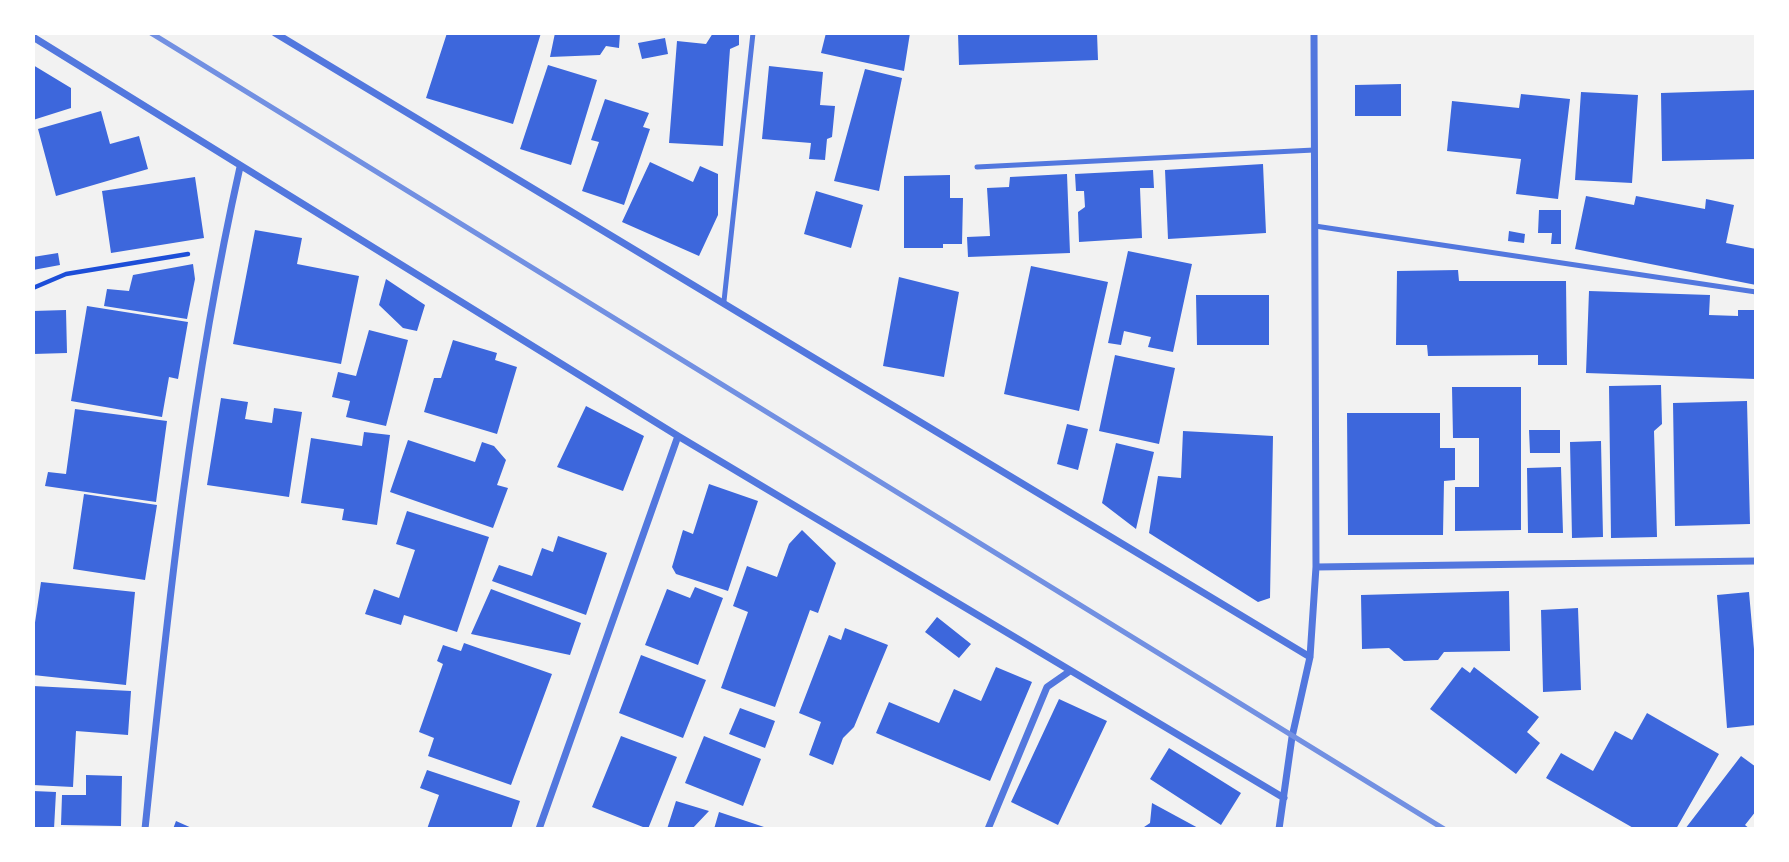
<!DOCTYPE html>
<style>
body{margin:0}
#map{position:relative;width:1789px;height:862px;overflow:hidden;background:#f2f2f2;font-family:"Nunito Sans",sans-serif}
canvas{display:block}
.frame{position:absolute;inset:0;border:35px solid #fff;pointer-events:none}
</style>
<div id="map">
<canvas width="1789" height="862"></canvas>
<div class="frame"></div>
</div>
<script>
const ctx = document.querySelector('canvas').getContext('2d');
ctx.lineJoin = 'round';
function fill(path, color) {
  ctx.fillStyle = color;
  ctx.fill(path, 'evenodd');
}
function stroke(path, color, width, dash) {
  ctx.strokeStyle = color;
  ctx.lineWidth = width;
  ctx.lineCap = dash ? 'butt' : 'round';
  ctx.setLineDash(dash || []);
  ctx.stroke(path);
}
const building = new Path2D(`
 M 447,33 L 541,33 L 513,124 L 426,98 Z
 M 555,33 L 620,33 L 619,48 L 606,46 L 600,55 L 550,57 Z
 M 713,33 L 739,33 L 739,45 L 730,49 L 723,146 L 669,143 L 677,41 L 706,44 Z
 M 826,33 L 910,33 L 904,71 L 821,53 Z
 M 958,33 L 1097,33 L 1098,60 L 959,65 Z
 M 665,38 L 668,54 L 642,59 L 638,43 Z
 M 33,65 L 71,88 L 71,108 L 33,120 Z
 M 548,65 L 597,80 L 571,165 L 520,149 Z
 M 769,66 L 823,72 L 820,105 L 835,106 L 832,137 L 827,139 L 825,160 L 809,159 L 811,143 L 762,139 Z
 M 865,69 L 902,78 L 879,191 L 834,181 Z
 M 1401,84 L 1401,116 L 1355,116 L 1355,85 Z
 M 1756,90 L 1756,159 L 1662,161 L 1661,93 Z
 M 1581,92 L 1638,95 L 1632,183 L 1575,180 Z
 M 1521,94 L 1570,99 L 1558,199 L 1516,194 L 1521,159 L 1447,151 L 1452,101 L 1519,108 Z
 M 605,99 L 649,113 L 643,127 L 650,129 L 624,205 L 582,191 L 599,142 L 591,140 Z
 M 101,111 L 110,144 L 139,136 L 148,169 L 56,196 L 38,129 Z
 M 650,162 L 693,182 L 700,166 L 718,174 L 718,215 L 699,256 L 622,222 Z
 M 1263,164 L 1266,233 L 1168,239 L 1165,170 Z
 M 1153,170 L 1154,188 L 1140,188 L 1142,238 L 1079,242 L 1078,212 L 1085,207 L 1084,191 L 1076,191 L 1075,174 Z
 M 1067,174 L 1070,253 L 968,257 L 967,237 L 990,236 L 987,188 L 1009,187 L 1010,177 Z
 M 950,175 L 950,198 L 963,198 L 962,244 L 943,244 L 943,248 L 904,248 L 904,176 Z
 M 195,177 L 204,238 L 111,253 L 102,191 Z
 M 816,191 L 863,205 L 851,248 L 804,234 Z
 M 1586,196 L 1634,205 L 1636,196 L 1705,209 L 1706,199 L 1734,205 L 1726,243 L 1756,249 L 1756,285 L 1575,249 Z
 M 1539,210 L 1561,210 L 1561,244 L 1551,244 L 1552,233 L 1538,233 Z
 M 255,230 L 302,238 L 297,264 L 359,276 L 341,364 L 233,344 Z
 M 1509,231 L 1525,234 L 1524,243 L 1508,241 Z
 M 1128,251 L 1192,264 L 1173,352 L 1148,347 L 1151,337 L 1124,331 L 1121,345 L 1108,343 Z
 M 58,253 L 60,265 L 33,270 L 33,257 Z
 M 193,264 L 195,279 L 187,319 L 104,306 L 107,289 L 129,291 L 133,275 Z
 M 1031,266 L 1108,282 L 1079,411 L 1004,394 Z
 M 1458,270 L 1459,281 L 1566,281 L 1567,365 L 1538,365 L 1538,355 L 1428,356 L 1427,345 L 1396,345 L 1397,271 Z
 M 899,277 L 959,292 L 944,377 L 883,366 Z
 M 386,279 L 425,305 L 417,331 L 403,328 L 379,305 Z
 M 1589,291 L 1710,295 L 1709,315 L 1738,316 L 1738,310 L 1756,310 L 1756,379 L 1586,373 Z
 M 1196,295 L 1269,295 L 1269,345 L 1197,345 Z
 M 87,306 L 188,322 L 178,379 L 169,377 L 162,417 L 71,401 Z
 M 66,310 L 67,353 L 33,354 L 33,311 Z
 M 369,330 L 408,340 L 386,426 L 346,417 L 350,401 L 332,397 L 338,372 L 356,376 Z
 M 453,340 L 497,353 L 495,360 L 517,367 L 497,434 L 424,412 L 434,378 L 441,378 Z
 M 1115,355 L 1175,368 L 1159,444 L 1099,431 Z
 M 1661,385 L 1662,424 L 1654,431 L 1657,537 L 1611,538 L 1609,386 Z
 M 1452,387 L 1521,387 L 1521,530 L 1455,531 L 1455,487 L 1479,487 L 1479,438 L 1453,438 Z
 M 221,398 L 248,402 L 245,419 L 272,423 L 274,408 L 302,412 L 289,497 L 207,485 Z
 M 1747,401 L 1750,524 L 1675,526 L 1673,403 Z
 M 586,406 L 644,436 L 623,491 L 557,467 Z
 M 75,409 L 167,421 L 156,502 L 45,486 L 48,472 L 66,474 Z
 M 1347,413 L 1440,413 L 1440,448 L 1455,448 L 1455,480 L 1444,481 L 1443,535 L 1348,535 Z
 M 1067,424 L 1088,429 L 1078,470 L 1057,464 Z
 M 1529,430 L 1560,430 L 1560,453 L 1530,453 Z
 M 1183,431 L 1273,436 L 1270,598 L 1258,602 L 1149,533 L 1158,476 L 1181,478 Z
 M 364,432 L 390,435 L 377,525 L 342,520 L 344,509 L 301,503 L 311,438 L 362,446 Z
 M 408,440 L 475,462 L 482,442 L 494,446 L 506,460 L 497,485 L 508,488 L 493,528 L 390,492 Z
 M 1601,441 L 1603,537 L 1572,538 L 1570,442 Z
 M 1116,443 L 1154,452 L 1136,529 L 1102,503 Z
 M 1561,467 L 1563,533 L 1528,533 L 1527,468 Z
 M 709,484 L 758,501 L 728,591 L 676,574 L 672,567 L 683,530 L 693,534 Z
 M 84,494 L 157,505 L 145,580 L 73,569 Z
 M 407,511 L 489,537 L 457,632 L 404,615 L 401,625 L 365,614 L 374,589 L 399,598 L 415,550 L 396,544 Z
 M 802,530 L 836,563 L 818,613 L 810,610 L 775,707 L 721,688 L 748,612 L 733,606 L 747,566 L 777,577 L 789,544 Z
 M 558,536 L 607,553 L 586,615 L 492,581 L 499,565 L 532,576 L 542,548 L 553,552 Z
 M 41,582 L 135,592 L 126,685 L 33,675 L 33,636 Z
 M 695,587 L 723,598 L 698,665 L 645,645 L 667,589 L 690,598 Z
 M 491,589 L 581,623 L 570,655 L 471,634 Z
 M 1509,591 L 1510,651 L 1444,652 L 1438,660 L 1404,661 L 1389,648 L 1362,649 L 1361,595 Z
 M 1749,592 L 1756,672 L 1756,725 L 1727,728 L 1717,595 Z
 M 1578,608 L 1581,690 L 1543,692 L 1541,610 Z
 M 937,617 L 971,644 L 959,658 L 925,632 Z
 M 845,628 L 888,645 L 854,727 L 843,738 L 833,765 L 809,755 L 821,722 L 799,713 L 829,635 L 841,640 Z
 M 464,643 L 552,674 L 511,785 L 428,756 L 434,738 L 419,732 L 443,664 L 437,661 L 443,645 L 461,651 Z
 M 641,655 L 706,680 L 683,738 L 619,713 Z
 M 996,667 L 1032,682 L 990,781 L 876,733 L 889,702 L 939,723 L 954,689 L 981,701 Z
 M 1462,667 L 1470,673 L 1474,667 L 1539,717 L 1527,732 L 1540,743 L 1516,774 L 1430,709 Z
 M 33,686 L 131,691 L 128,735 L 76,731 L 73,787 L 33,785 Z
 M 1059,699 L 1107,721 L 1058,825 L 1011,802 Z
 M 740,708 L 775,721 L 765,748 L 729,734 Z
 M 1647,713 L 1719,754 L 1676,829 L 1635,829 L 1546,778 L 1561,753 L 1593,771 L 1615,731 L 1632,740 Z
 M 621,736 L 677,757 L 648,829 L 592,807 Z
 M 704,736 L 761,759 L 743,806 L 685,783 Z
 M 1169,748 L 1241,793 L 1221,825 L 1150,779 Z
 M 1741,756 L 1756,767 L 1756,811 L 1745,825 L 1750,829 L 1685,829 Z
 M 427,770 L 520,801 L 511,829 L 427,829 L 439,795 L 420,788 Z
 M 86,775 L 122,776 L 121,826 L 61,825 L 62,795 L 86,795 Z
 M 33,791 L 56,792 L 54,829 L 33,829 Z
 M 676,801 L 709,811 L 692,829 L 667,829 Z
 M 1152,803 L 1200,829 L 1141,829 L 1150,823 Z
 M 719,812 L 767,828 L 767,829 L 714,829 Z
 M 176,821 L 194,829 L 173,829 Z`);
const path = new Path2D(`
 M 33,288 L 66,274 L 188,254`);
const service = new Path2D(`
 M 977,167 L 1314,150
 M 1315,226 L 1756,292
 M 724,301 L 753,33`);
const minor = new Path2D(`
 M 275,33 L 1310,657
 M 33,37 L 678,436 L 1284,798
 M 1316,567 L 1756,561
 M 145,829 C 168,607 191,385 240,167
 M 539,829 L 678,436
 M 988,829 L 1047,687 L 1070,671
 M 1279,829 L 1292,737 L 1310,657 L 1316,567 L 1314,33`);
const rail = new Path2D(`
 M 151,33 L 1444,829`);
fill(building, '#3d67dc');
stroke(path, '#1d4ed8', 4.5);
stroke(service, '#5277de', 5);
stroke(minor, '#5277de', 7);
stroke(rail, '#7290e2', 5);
</script>
